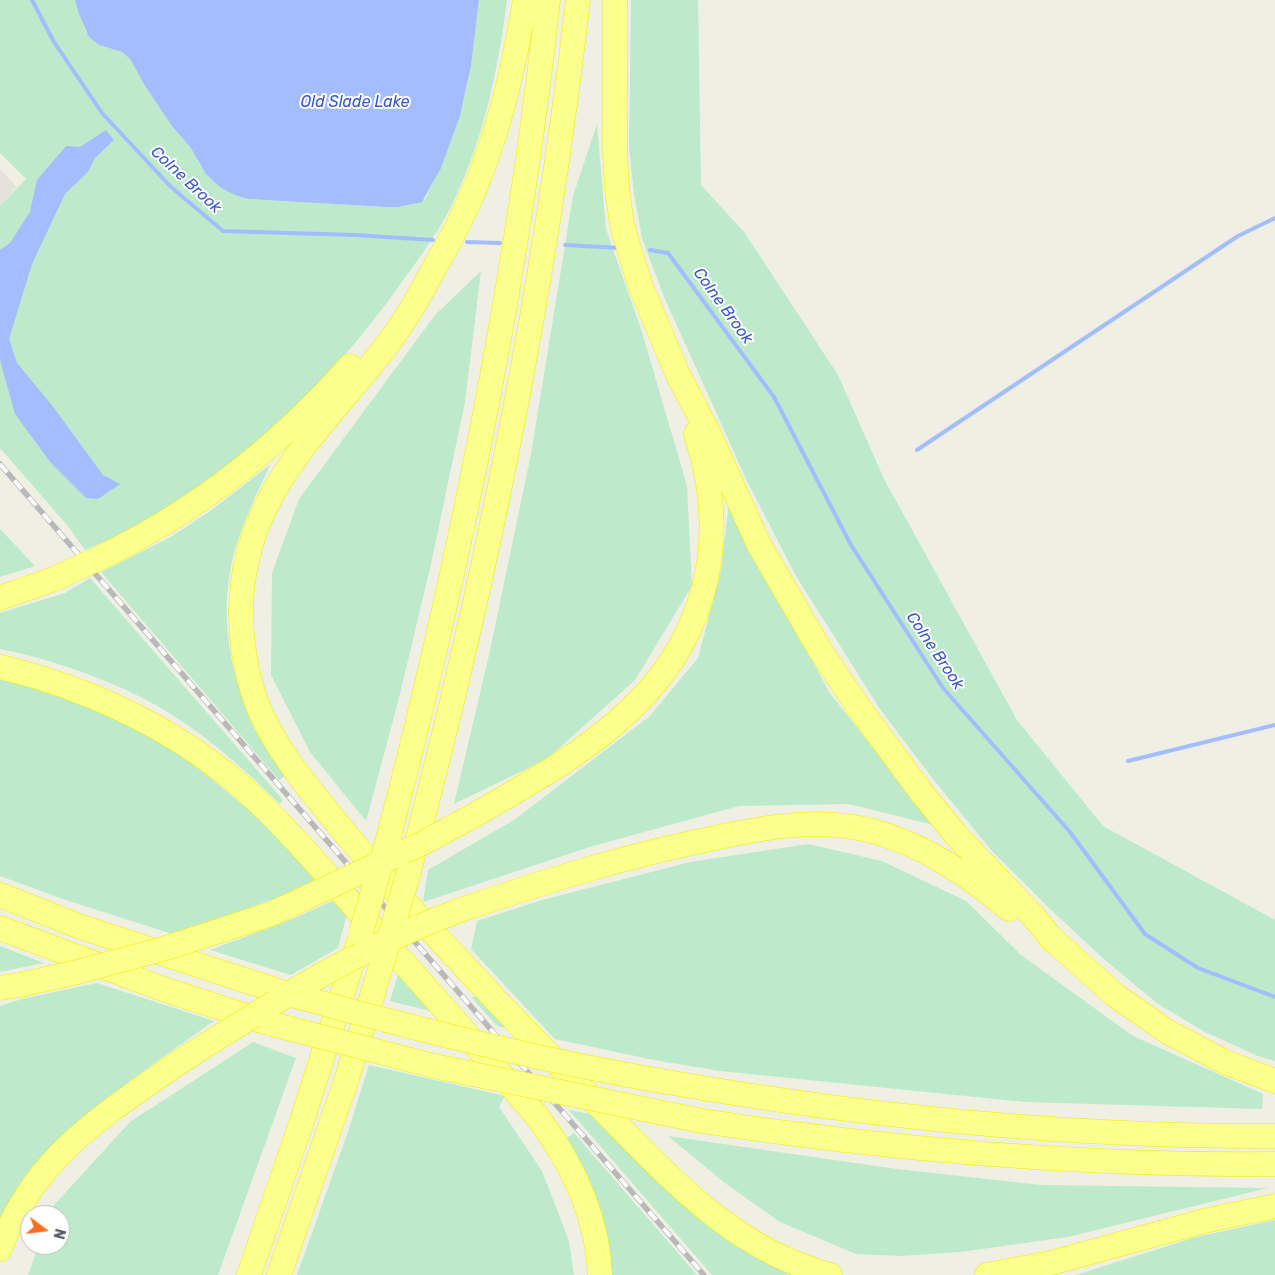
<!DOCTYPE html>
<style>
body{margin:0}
#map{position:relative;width:1275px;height:1275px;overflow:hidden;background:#eff0e3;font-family:Rubik,sans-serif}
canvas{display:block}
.north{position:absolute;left:20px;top:1205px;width:50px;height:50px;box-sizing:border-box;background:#fff;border:1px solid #bdbec1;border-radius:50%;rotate:105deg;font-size:14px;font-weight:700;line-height:20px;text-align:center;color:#5b5d65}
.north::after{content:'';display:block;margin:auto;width:18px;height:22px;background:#fa6e1e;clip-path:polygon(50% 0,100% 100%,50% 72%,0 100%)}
</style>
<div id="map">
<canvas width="1275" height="1275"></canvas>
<div class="north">N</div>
</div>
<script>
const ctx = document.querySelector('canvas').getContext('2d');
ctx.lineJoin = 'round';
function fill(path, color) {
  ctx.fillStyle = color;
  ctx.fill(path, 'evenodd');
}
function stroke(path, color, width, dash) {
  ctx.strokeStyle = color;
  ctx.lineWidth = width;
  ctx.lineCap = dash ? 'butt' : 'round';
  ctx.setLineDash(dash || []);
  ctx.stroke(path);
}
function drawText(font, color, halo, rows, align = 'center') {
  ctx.font = font + ' Rubik,sans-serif';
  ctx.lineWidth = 4;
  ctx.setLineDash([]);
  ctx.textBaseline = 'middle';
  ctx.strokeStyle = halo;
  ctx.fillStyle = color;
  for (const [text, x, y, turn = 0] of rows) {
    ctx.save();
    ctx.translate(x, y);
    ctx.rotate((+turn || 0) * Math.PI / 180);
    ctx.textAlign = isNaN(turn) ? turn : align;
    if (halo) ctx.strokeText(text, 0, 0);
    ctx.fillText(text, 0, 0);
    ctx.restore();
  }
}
const industrial = new Path2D(`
 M 0,169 L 17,187 L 0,206 Z`);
const green = new Path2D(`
 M 0,0 L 75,0 L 86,32 L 99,45 L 122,52 L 130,59 L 145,86 L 171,125 L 190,147 L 200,165 L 221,188 L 235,195 L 248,199 L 385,207 L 398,207 L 425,199 C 439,172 450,145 459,117 C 471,80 474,39 479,0 L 507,0 C 498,72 483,141 451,207 C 437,234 417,261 399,286 C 319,397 214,498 85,550 L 67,525 L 0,448 L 0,206 L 26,179 L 0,153 Z
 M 631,0 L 698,0 L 701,185 L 744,232 L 838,375 L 884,479 L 1017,720 L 1103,826 L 1275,920 L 1275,1061 L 1258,1056 L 1205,1032 L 1158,1004 L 1106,961 L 1048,907 L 992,851 L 933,779 L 880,709 L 796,576 L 747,481 L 665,299 L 642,238 L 634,194 L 629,146 Z
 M 597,124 L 606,229 L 642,332 L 687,486 L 692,586 L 635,680 L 547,759 L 454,804 L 489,655 L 531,454 L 573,196 Z
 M 481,271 L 465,402 L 431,564 L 398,702 L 366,821 L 310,752 L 271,675 L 272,573 L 299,499 L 435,315 Z
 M 270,465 C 256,496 240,527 232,561 C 220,616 229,674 254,724 C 263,742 275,759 285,776 L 279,780 L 101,572 L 171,537 L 209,512 Z
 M 729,502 L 829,692 L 934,825 L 849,804 L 739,806 L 593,846 L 423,902 L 428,870 L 514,820 L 650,716 L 698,658 L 721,571 Z
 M 0,529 L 35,566 L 0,577 Z
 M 90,578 L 283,800 L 280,804 C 248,773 214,742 177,718 C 129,686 57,660 0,649 L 0,613 L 65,593 Z
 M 0,674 L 88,703 L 181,754 L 254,814 L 318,880 L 290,893 L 175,935 L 63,899 L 0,876 Z
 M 808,844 L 882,861 L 966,901 L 1021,955 L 1133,1036 L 1263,1094 L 1262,1109 L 1025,1102 L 720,1071 L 654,1060 L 555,1039 L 471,949 L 477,921 L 542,900 L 690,862 Z
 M 334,900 L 347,914 L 338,948 L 291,975 L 210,950 L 295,918 Z
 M 0,946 L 44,963 L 0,972 Z
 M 399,971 L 434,1012 L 390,1001 Z
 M 97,983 L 214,1021 C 173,1050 132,1078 93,1110 C 71,1128 47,1148 30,1171 C 18,1186 9,1203 0,1220 L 0,1006 L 22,999 Z
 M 477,995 L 511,1029 L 497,1026 L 472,998 Z
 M 253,1042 L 296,1058 L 218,1275 L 28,1275 L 39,1245 L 60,1245 L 60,1215 L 50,1215 L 54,1205 L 130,1122 Z
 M 369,1065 L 505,1096 L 499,1107 L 542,1171 L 569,1241 L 574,1275 L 297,1275 L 348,1132 Z
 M 569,1110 L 595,1115 L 698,1217 L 724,1238 L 751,1255 L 796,1275 L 712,1275 Z
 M 574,1133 L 697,1275 L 611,1275 L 583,1167 L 567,1138 Z
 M 668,1136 L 897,1169 L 1041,1185 L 1268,1188 L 1068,1237 L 960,1252 L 901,1256 L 856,1254 L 780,1222 L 725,1183 Z
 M 1275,1220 L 1275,1275 L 1076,1275 L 1196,1237 Z`);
const water = new Path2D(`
 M 75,0 L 479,0 L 471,66 L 460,116 L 441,168 L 422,202 L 398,207 L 385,207 L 248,199 L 235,195 L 221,188 L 206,174 L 190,147 L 171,125 L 145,86 L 130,59 L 122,52 L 99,45 L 89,37 L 79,14 Z
 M 106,130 L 114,140 L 95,158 L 88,172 L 65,194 L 32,264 L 9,339 L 17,363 L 51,404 L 103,475 L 120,484 L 98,499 L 86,498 L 51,463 L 15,414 L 0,360 L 0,250 L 10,243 L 30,212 L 37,180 L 66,146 L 80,147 Z`);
const stream = new Path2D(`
 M 32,0 L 54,42 L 102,113 L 171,187 L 223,231 L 355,235 L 433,240
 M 467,242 L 500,243
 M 565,245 L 620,248
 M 650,250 L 668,253 L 774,397 L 851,545 L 943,688 L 1070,832 L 1145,934 L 1198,968 L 1275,997
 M 917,450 L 1238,236 L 1275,218
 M 1128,761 L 1275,725`);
const highway = new Path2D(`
 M 525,0 C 510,95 486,182 436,265 C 422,291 408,317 390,341 C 323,430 239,494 241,617 C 242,652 248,686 263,718 C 281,755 307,786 332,817 C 383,880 438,938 493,997 C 530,1036 568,1074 605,1112 C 673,1181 734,1249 830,1275
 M 615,0 L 615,153 L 617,189 L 622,225 L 630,252 L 641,287 L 678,375 L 708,432 L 759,545 L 820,650 L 859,708 L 921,792 L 956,835 L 1033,916 L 1051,938 L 1116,996 L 1168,1032 L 1225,1062 L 1275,1081
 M 108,554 C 200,508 282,443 350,366
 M 0,598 L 54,579
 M 0,667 C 85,687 169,726 236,782 C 286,825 329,878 373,928 C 428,990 483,1053 537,1116 C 572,1163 598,1216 600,1275
 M 473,816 C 528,784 586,753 632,708 C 710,633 729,535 696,434
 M 389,836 C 461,560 517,284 548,0
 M 408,875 C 485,587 544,296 578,0
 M 0,895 L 81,927 L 281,992
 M 472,906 C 547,881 623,857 701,841 C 758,828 818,816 876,832 C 928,847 969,876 1009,909
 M 0,928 L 163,989 L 265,1022
 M 0,988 L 20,985
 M 667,1082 C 868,1117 1071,1137 1275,1136
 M 702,1121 C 893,1150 1081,1166 1275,1164
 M 0,1249 C 34,1157 101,1117 178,1063
 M 249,1275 L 303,1118 L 358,944
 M 279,1275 L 347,1078 L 376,983
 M 987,1275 L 1051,1263 L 1204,1221 L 1275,1206`);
const rail = new Path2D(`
 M 0,464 L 704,1275`);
const highwayBridge = new Path2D(`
 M 54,579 L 108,554
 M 361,933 L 389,836
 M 376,983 L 408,875
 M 20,985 L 77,972 L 163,949 L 271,914 L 421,844 L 473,816
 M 281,992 C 408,1027 537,1060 667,1082
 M 272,1024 L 434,1066 L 702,1121
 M 178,1063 C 272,1003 365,943 472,906`);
const waterNames = [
 ["Old Slade Lake",355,102],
 ["Colne Brook",186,180,43],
 ["Colne Brook",723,306,54],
 ["Colne Brook",935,651,56]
];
fill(industrial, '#e3e3db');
fill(green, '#bdeaca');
fill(water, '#a4bdff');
stroke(stream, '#a4bdff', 4);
stroke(highway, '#f3ec00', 25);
stroke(highway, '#fbff8b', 24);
stroke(rail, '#b9b9ba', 5.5);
stroke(rail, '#fff', 4, [11]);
stroke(highwayBridge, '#f3ec00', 25, []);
stroke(highwayBridge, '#fbff8b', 24);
drawText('italic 16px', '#3a58cf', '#fff', waterNames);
</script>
